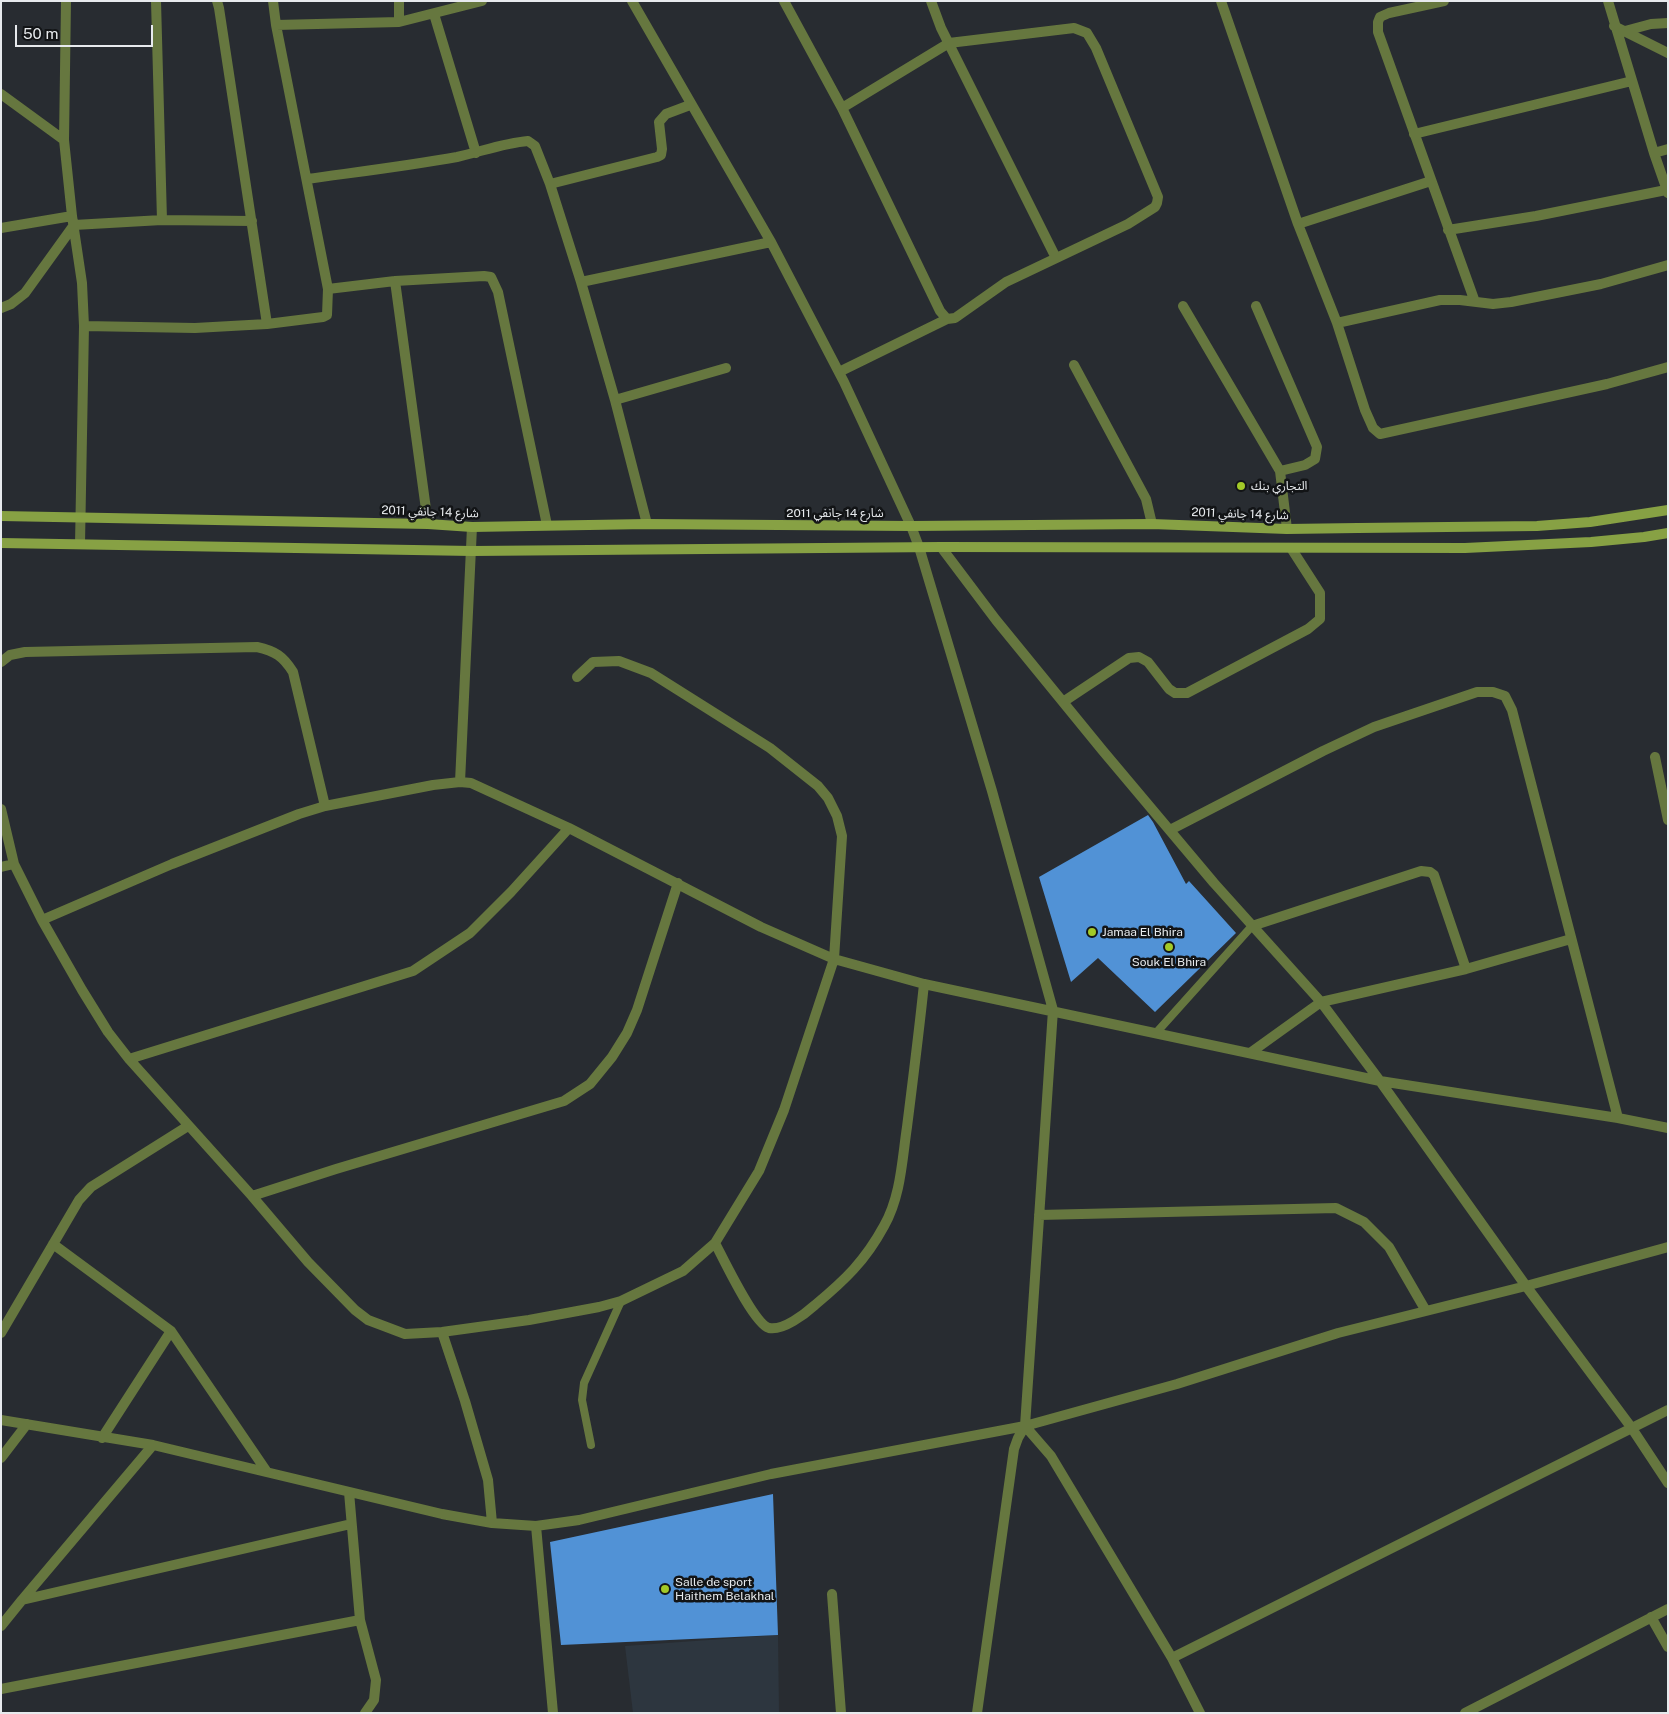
<!DOCTYPE html>
<meta charset="utf-8">
<style>
body{margin:0}
#map{position:relative;width:1669px;height:1714px;overflow:hidden;background:#282c31;font-family:"Public Sans",sans-serif}
canvas{display:block}
.frame{position:absolute;inset:0;border:2px solid #e7eaed;pointer-events:none}
.scale{position:absolute;left:15px;top:25px;width:138px;height:22px;box-sizing:border-box;border:2px solid #e7eaed;border-top:0;padding-left:6px;font-size:15px;line-height:18px;white-space:nowrap;color:#e7eaed;-webkit-text-stroke:4px #121416;paint-order:stroke}
</style>
<div id="map">
<canvas width="1669" height="1714"></canvas>
<div class="frame"></div>
<div class="scale">50 m</div>
</div>
<script>
const ctx = document.querySelector('canvas').getContext('2d');
ctx.lineJoin = 'round';
function fill(path, color) {
  ctx.fillStyle = color;
  ctx.fill(path, 'evenodd');
}
function stroke(path, color, width, dash) {
  ctx.strokeStyle = color;
  ctx.lineWidth = width;
  ctx.lineCap = dash ? 'butt' : 'round';
  ctx.setLineDash(dash || []);
  ctx.stroke(path);
}
function drawText(font, color, halo, rows, align = 'center') {
  ctx.font = font + ' "Public Sans","Noto Sans Arabic",sans-serif';
  ctx.lineWidth = 5;
  ctx.setLineDash([]);
  ctx.textBaseline = 'middle';
  ctx.strokeStyle = halo;
  ctx.fillStyle = color;
  for (const [text, x, y, turn = 0] of rows) {
    ctx.save();
    ctx.translate(x, y);
    ctx.rotate((+turn || 0) * Math.PI / 180);
    ctx.textAlign = isNaN(turn) ? turn : align;
    if (halo) ctx.strokeText(text, 0, 0);
    ctx.fillText(text, 0, 0);
    ctx.restore();
  }
}
const built = new Path2D(`
 M 778,1635 L 779,1713 L 633,1713 L 625,1646 Z`);
const building = new Path2D(`
 M 1148,815 L 1153,822 L 1186,884 L 1189,881 L 1236,933 L 1155,1012 L 1098,958 L 1071,982 L 1039,877 Z
 M 773,1494 L 778,1635 L 561,1645 L 550,1542 Z`);
const lane = new Path2D(`
 M 1156,1033 L 1252,926
 M 591,1445 L 582,1400 L 584,1383 L 621,1301`);
const street = new Path2D(`
 M 66,1 L 64,140 L 72,216 L 82,283 L 84,326 L 80,544
 M 156,1 L 162,220
 M 217,1 L 219,8 L 267,324
 M 399,1 L 399,22
 M 632,1 L 771,242 L 808,313 L 844,382 L 911,526 L 919,547 L 992,791 L 1053,1010 L 1025,1426 L 1018,1438 L 1014,1449 L 977,1713
 M 784,1 L 842,108 L 940,311 L 947,319 L 955,318 L 1006,282 L 1128,224 L 1155,207 L 1157,203 L 1158,197 L 1096,48 L 1087,33 L 1074,28 L 949,43 L 842,108
 M 931,1 L 941,28 L 1056,258
 M 1221,1 L 1298,224 L 1337,323 L 1365,410 L 1373,428 L 1380,434 L 1607,384 L 1668,367
 M 1444,1 L 1389,13 L 1380,17 L 1378,22 L 1378,32 L 1475,302
 M 1608,1 L 1654,153 L 1668,193
 M 434,14 L 476,153
 M 276,25 L 399,22 L 482,1
 M 1614,26 L 1668,53
 M 1625,31 L 1651,24 L 1668,23
 M 1,94 L 64,140
 M 1414,134 L 1632,81
 M 1654,153 L 1668,149
 M 307,179 C 357,172 407,166 457,157 C 480,152 504,143 528,141 L 535,146 L 550,184 L 581,282 L 615,400 L 647,524
 M 550,184 L 657,157 L 661,155 L 662,149 L 659,122 L 666,114 L 690,105
 M 1298,224 L 1431,181
 M 1,228 L 72,216
 M 1448,230 L 1536,216 L 1666,190
 M 395,281 L 428,524
 M 581,282 L 771,242
 M 328,289 L 395,281 L 484,276 L 491,277 L 498,292 L 547,525
 M 1183,306 L 1280,471 L 1287,529
 M 1256,306 L 1317,447 L 1315,459 L 1305,465 L 1280,471
 M 1,308 L 11,304 L 25,293 L 74,225 L 162,220 L 252,221
 M 1337,323 L 1440,300 L 1460,300 L 1493,304 L 1511,302 L 1601,284 L 1668,265
 M 84,326 L 195,328 L 267,324 L 323,317 L 327,315 L 328,289 L 276,25 L 273,1
 M 1074,365 L 1146,499 L 1152,524
 M 839,372 L 947,319
 M 615,400 L 726,368
 M 941,547 L 996,620 L 1103,751 L 1214,883 L 1321,1002 L 1380,1081 L 1526,1286 L 1631,1427 L 1668,1483
 M 1,662 L 10,655 L 25,652 L 257,647 C 275,651 283,656 293,672 L 325,806
 M 1063,702 L 1129,658 L 1139,657 L 1148,662 L 1169,689 L 1175,693 L 1187,693 L 1308,629 L 1320,619 L 1320,593 L 1291,548
 M 1655,757 L 1668,820
 M 460,782 L 472,527
 M 1,809 L 14,864 L 42,920 L 82,990 L 108,1032 L 129,1059 L 252,1196 L 308,1262 L 355,1310 L 368,1320 L 405,1334 L 442,1332 L 529,1320 L 599,1307 L 621,1301 L 683,1271 L 715,1243 L 759,1171 L 784,1110 L 834,959 L 842,836 L 837,816 L 828,798 L 818,786 L 770,748 L 651,673 L 619,661 L 593,662 L 577,677
 M 1170,830 L 1323,751 L 1374,727 L 1477,692 L 1493,692 L 1505,696 L 1512,710 L 1618,1118
 M 1,867 L 14,864
 M 42,920 L 172,864 L 299,814 L 325,806 L 433,785 L 460,782 L 471,783 L 569,828 L 761,927 L 834,959 L 924,984 L 1380,1081 L 1618,1118 L 1668,1128
 M 1252,926 L 1421,871 L 1430,872 L 1434,875 L 1466,969
 M 1250,1053 L 1321,1002 L 1466,969 L 1571,939
 M 129,1059 L 413,971 L 470,933 L 511,892 L 569,828
 M 252,1196 L 336,1169 L 564,1101 L 590,1084 L 612,1057 L 627,1033 L 637,1010 L 678,883
 M 1039,1215 L 1336,1208 L 1364,1222 L 1389,1247 L 1426,1311
 M 715,1243 C 723,1258 754,1324 769,1328 C 783,1331 805,1314 815,1305 C 845,1280 865,1261 884,1226 C 901,1196 902,1160 907,1127 C 913,1079 919,1032 924,984
 M 53,1244 L 171,1331 L 267,1472
 M 442,1332 L 465,1401 L 488,1480 L 492,1523
 M 1,1333 L 79,1200 L 91,1187 L 188,1126
 M 1,1420 L 153,1445 L 442,1514 L 492,1523 L 536,1526 L 579,1520 L 771,1474 L 1025,1426 L 1177,1384 L 1338,1333 L 1526,1286 L 1668,1247
 M 1025,1426 L 1051,1456 L 1172,1658 L 1200,1713
 M 102,1438 L 171,1331
 M 1,1458 L 27,1424
 M 349,1492 L 360,1620 L 376,1680 L 374,1700 L 365,1713
 M 536,1526 L 553,1713
 M 832,1594 L 841,1713
 M 22,1600 L 351,1524
 M 1651,1617 L 1668,1647
 M 1,1626 L 22,1600 L 153,1445
 M 1172,1658 L 1668,1410
 M 1,1689 L 360,1620
 M 1465,1713 L 1668,1609`);
const secondary = new Path2D(`
 M 1,516 L 428,524 L 472,527 L 647,524 L 911,526 L 1152,524 L 1287,529 L 1358,528 L 1537,526 L 1590,522 L 1668,510
 M 1,543 L 472,551 L 941,547 L 1465,548 L 1591,542 L 1644,537 L 1668,533`);
const markers = [
 [1241,486,5,"#a2c928"],
 [1092,932,5,"#a2c928"],
 [1169,947,5,"#a2c928"],
 [665,1589,5,"#a2c928"]
];
const poiNames = [
 ["التجاري بنك",1251,486],
 ["Jamaa El Bhira",1102,932],
 ["Souk El Bhira",1169,962,"center"],
 ["Salle de sport",675,1582],
 ["Haithem Belakhal",675,1596]
];
const streetNames = [
 ["شارع 14 جانفي 2011",430,512,2],
 ["شارع 14 جانفي 2011",835,513],
 ["شارع 14 جانفي 2011",1240,514,2]
];
fill(built, '#2d363f');
fill(building, '#5192d6');
stroke(lane, '#66773f', 8);
stroke(street, '#66773f', 10);
stroke(secondary, '#87a144', 10);
for (const [x, y, r, color] of markers) {
  const dot = new Path2D();
  dot.arc(x, y, r, 0, 2 * Math.PI);
  ctx.fillStyle = color;
  ctx.fill(dot);
  stroke(dot, '#121416', 2);
}
drawText('12px', '#e7eaed', '#121416', poiNames, 'left');
drawText('12px', '#e7eaed', '#121416', streetNames);
</script>
